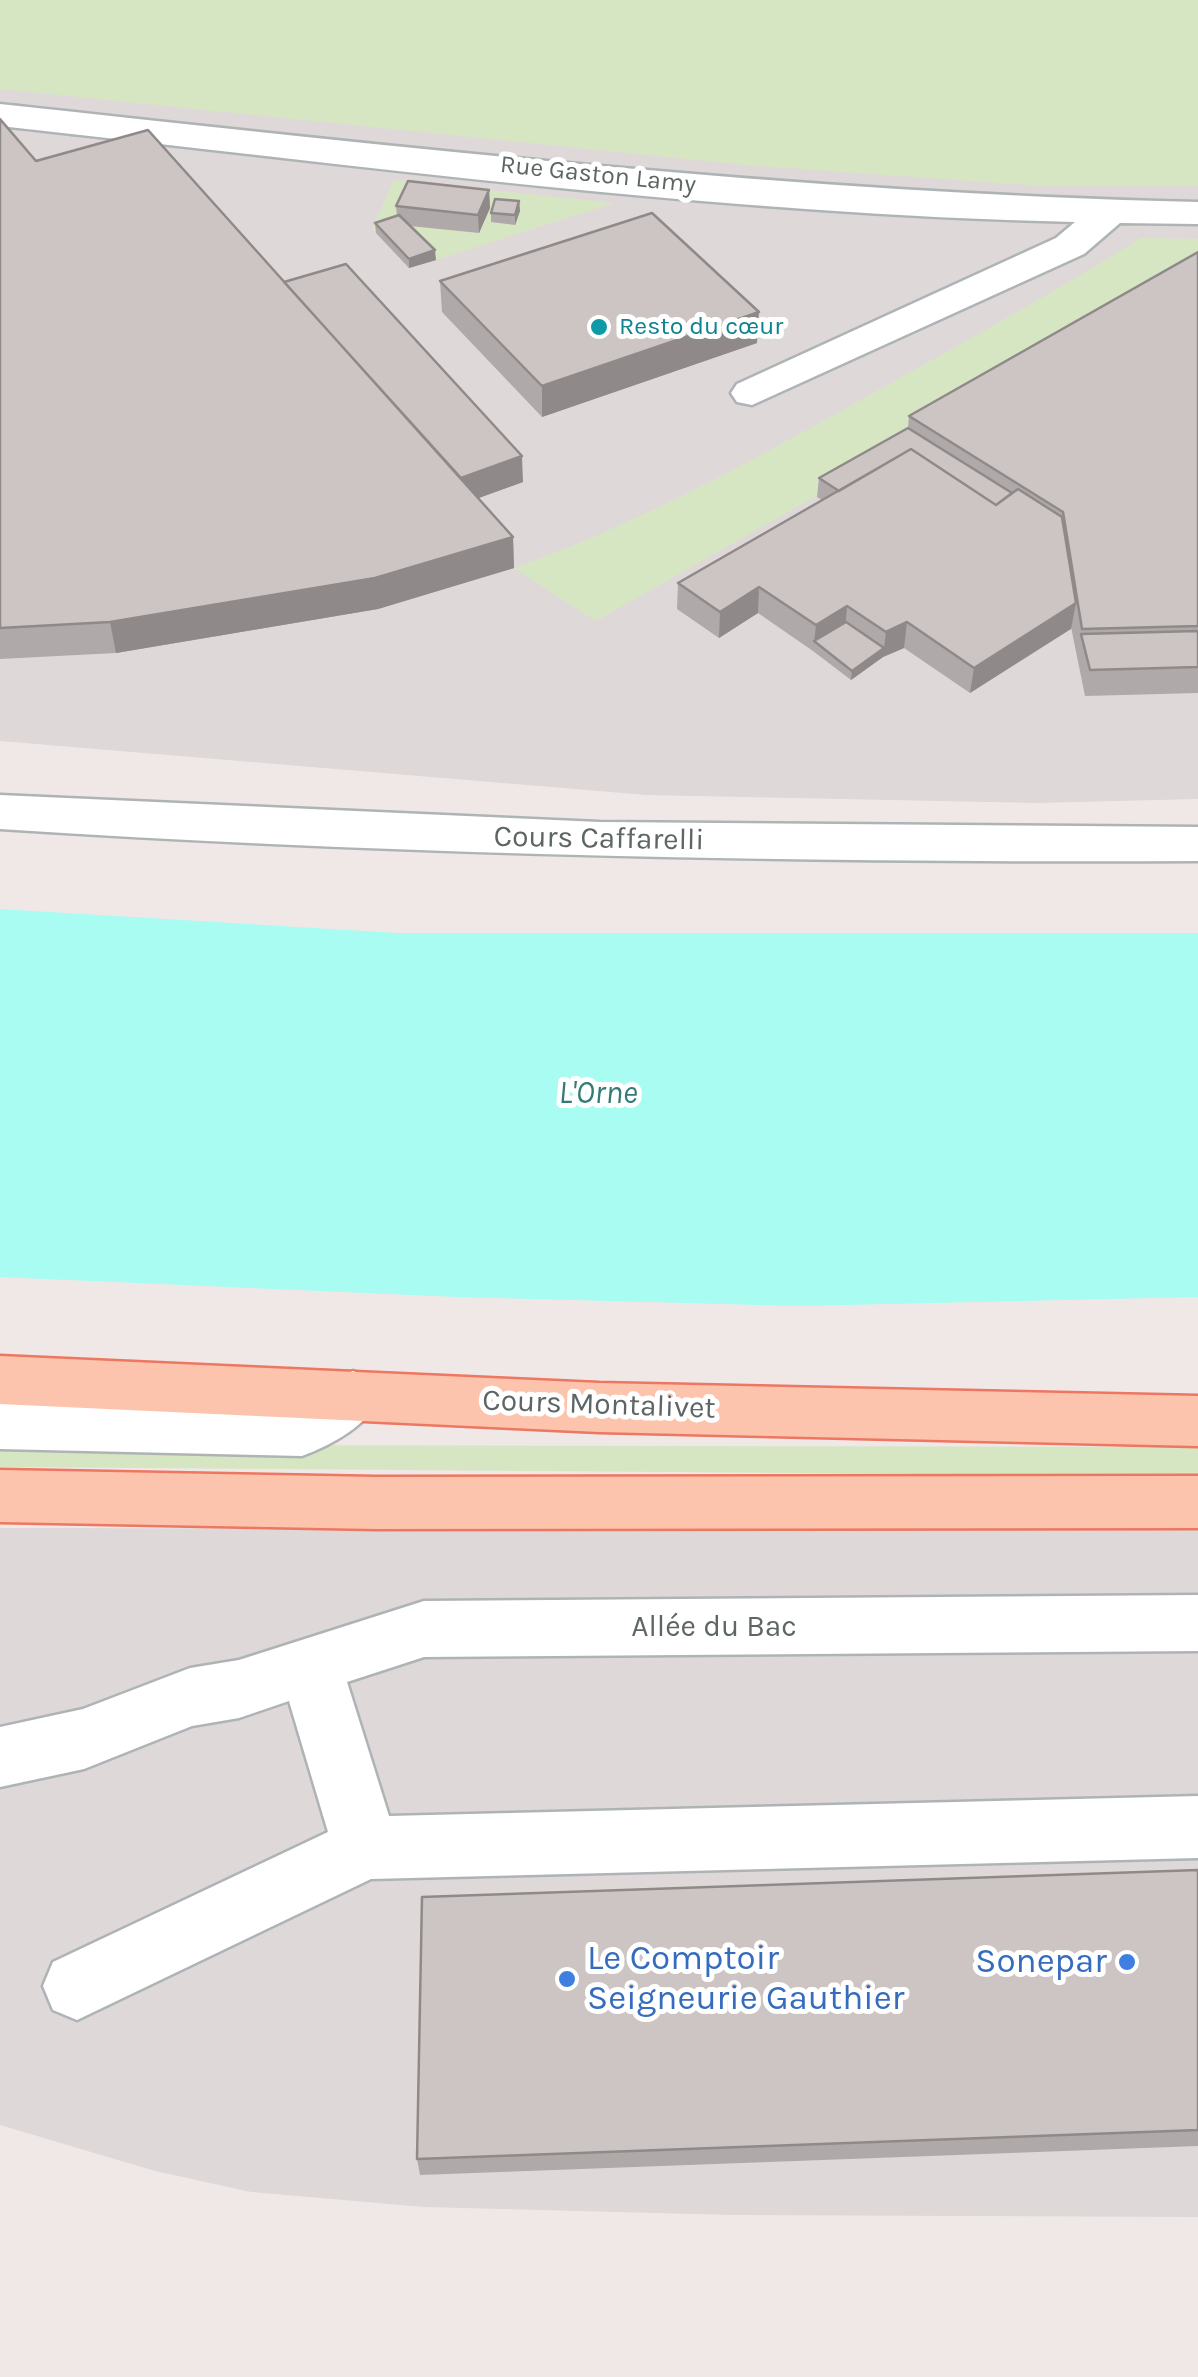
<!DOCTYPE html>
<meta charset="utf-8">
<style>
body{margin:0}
canvas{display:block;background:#efe8e6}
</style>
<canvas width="1198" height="2377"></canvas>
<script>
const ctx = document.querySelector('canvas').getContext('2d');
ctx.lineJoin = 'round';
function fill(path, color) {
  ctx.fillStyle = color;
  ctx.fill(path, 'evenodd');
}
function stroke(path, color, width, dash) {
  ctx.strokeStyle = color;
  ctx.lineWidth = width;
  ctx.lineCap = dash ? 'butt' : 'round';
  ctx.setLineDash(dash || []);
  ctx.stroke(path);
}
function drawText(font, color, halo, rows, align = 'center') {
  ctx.font = font + ' Karla,sans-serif';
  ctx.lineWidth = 10;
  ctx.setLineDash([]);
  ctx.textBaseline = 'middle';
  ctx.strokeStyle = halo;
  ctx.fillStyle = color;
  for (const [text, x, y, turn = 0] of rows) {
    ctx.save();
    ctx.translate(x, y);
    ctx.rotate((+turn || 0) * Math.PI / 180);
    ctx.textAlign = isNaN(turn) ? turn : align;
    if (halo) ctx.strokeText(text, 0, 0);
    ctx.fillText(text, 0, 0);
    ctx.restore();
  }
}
const industrial = new Path2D(`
 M 0,0 L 1198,0 L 1198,799 L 1037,803 L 646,795 L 0,741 Z
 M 0,1528 L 1198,1530 L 1198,2217 L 732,2215 L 424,2207 L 251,2192 L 155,2171 L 0,2125 Z`);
const green = new Path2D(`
 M 0,0 L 1198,0 L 1198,186 L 1041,186 L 746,165 L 0,89 Z
 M 394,180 L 614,203 L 436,260 L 372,229 Z
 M 1141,238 L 1198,239 L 1198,279 L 596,621 L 514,568 C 645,521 757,458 877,391 C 966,341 1055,292 1141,238 Z
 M 0,1439 L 207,1445 L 1198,1447 L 1198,1476 L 6,1467 L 0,1467 Z`);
const water = new Path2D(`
 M 0,909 L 397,933 L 1198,933 L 1198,1297 L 799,1306 L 457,1297 L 0,1277 Z`);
const minor = new Path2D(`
 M 0,104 C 399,147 797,193 1198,202 L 1198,224 L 1120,223 L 1084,254 L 752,405 L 737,402 L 731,393 L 737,384 L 1056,238 L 1075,222 C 716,214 357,165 0,126 Z
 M 0,795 L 599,822 L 1198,827 L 1198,861 C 798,863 399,855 0,829 Z
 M 353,1371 L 374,1379 L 382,1396 C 368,1425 332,1445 302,1456 L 0,1449 L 0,1399 L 292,1406 L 332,1379 Z
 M 1198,1595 L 1198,1651 L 424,1657 L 347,1682 L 389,1816 L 1198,1796 L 1198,1858 L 371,1879 L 77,2020 L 53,2010 L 43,1986 L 53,1962 L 328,1832 L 289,1701 L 239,1718 L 192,1726 L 84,1769 L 0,1787 L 0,1727 L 83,1709 L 190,1668 L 239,1660 L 424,1601 Z`);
const major = new Path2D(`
 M 0,1356 L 599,1383 L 1198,1396 L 1198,1446 L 599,1432 L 0,1404 Z
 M 0,1470 L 376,1477 L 1198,1476 L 1198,1528 L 376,1529 L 0,1522 Z`);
const wall = new Path2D(`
 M 0,119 L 36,161 L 284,282 L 523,482 L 479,498 L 513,537 L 514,568 L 378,609 L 116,653 L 0,659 Z
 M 489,190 L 490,208 L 479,233 L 410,226 L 436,260 L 409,268 L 376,233 L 375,223 L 397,216 L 396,206 Z
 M 519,201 L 520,211 L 515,225 L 491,222 L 491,213 Z
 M 1198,252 L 1198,693 L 1085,696 L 1071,627 L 970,693 L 904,648 L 883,657 L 851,680 L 813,651 L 758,613 L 719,638 L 677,609 L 678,583 L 822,500 L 817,497 L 819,478 L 908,428 L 909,416 Z
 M 440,281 L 757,343 L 542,417 L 442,312 Z
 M 1198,1870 L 1198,2146 L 420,2175 L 417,2159 Z`);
const shadedWall = new Path2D(`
 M 489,190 L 490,208 L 479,233 L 478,215 Z
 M 519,201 L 520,211 L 515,225 L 515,215 Z
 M 435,250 L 436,260 L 409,268 L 409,259 Z
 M 759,312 L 757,343 L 542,417 L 542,386 Z
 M 522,456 L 523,482 L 459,505 L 458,480 Z
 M 513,537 L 514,568 L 378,609 L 116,653 L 110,622 Z
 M 759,587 L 758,613 L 719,638 L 720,612 Z
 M 1076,603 L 1071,629 L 970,693 L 974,668 Z
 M 847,606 L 845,632 L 814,641 L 813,651 L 816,625 Z
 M 907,622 L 904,648 L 883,657 L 851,680 L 852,671 L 884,648 L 886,632 Z`);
const building = new Path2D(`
 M 0,119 L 36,161 L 148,130 L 513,537 L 375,578 L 110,622 L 0,628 Z
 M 408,181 L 489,190 L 478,215 L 396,206 Z
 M 495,199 L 519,201 L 515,215 L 491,213 Z
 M 652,213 L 759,312 L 542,386 L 440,281 Z
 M 399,215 L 435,250 L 409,259 L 375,223 Z
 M 1198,252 L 1198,626 L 1082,629 L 1063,512 L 909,416 Z
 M 346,264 L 522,456 L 461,478 L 284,282 Z
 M 908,428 L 1012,493 L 996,505 L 911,449 L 839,491 L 819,478 Z
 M 911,449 L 996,505 L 1018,489 L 1062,517 L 1076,603 L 974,668 L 907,622 L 886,632 L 847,606 L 816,625 L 759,587 L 720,612 L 678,583 Z
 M 846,622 L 884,648 L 852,671 L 814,641 Z
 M 1198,631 L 1198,667 L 1090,670 L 1081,634 Z
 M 1198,1870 L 1198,2130 L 417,2159 L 422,1897 Z`);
const markers = [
 [599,327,10,"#0f9aa8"],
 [1127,1962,10,"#3f7fe0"],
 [567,1979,10,"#3f7fe0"]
];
const farStreetnames = [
 ["Rue Gaston Lamy",598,175,6]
];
const farCulturenames = [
 ["Resto du cœur",619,327]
];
const streetNames = [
 ["Cours Caffarelli",599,839,1],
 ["Cours Montalivet",599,1405,2],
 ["Allée du Bac",714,1627]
];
const waterNames = [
 ["L'Orne",598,1094]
];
const nearShopnames = [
 ["Le Comptoir",587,1959],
 ["Seigneurie Gauthier",587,1999],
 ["Sonepar",1107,1962,"right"]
];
fill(industrial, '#ded9d8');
fill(green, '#d6e6c3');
fill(water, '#a8fcf2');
stroke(minor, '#aeb4b5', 5);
stroke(major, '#ed7761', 5);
fill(minor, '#fff');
fill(major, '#fcc3ad');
fill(wall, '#afa9a9');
fill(shadedWall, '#8f8a89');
fill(building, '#ccc5c4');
stroke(building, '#8f8a89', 2.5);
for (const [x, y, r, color] of markers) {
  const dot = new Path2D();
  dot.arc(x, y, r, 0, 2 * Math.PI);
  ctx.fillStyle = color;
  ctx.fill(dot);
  stroke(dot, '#fff', 4);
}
drawText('25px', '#5d6565', '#fff', farStreetnames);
drawText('25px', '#0d838f', '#fff', farCulturenames, 'left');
drawText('30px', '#5d6565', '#fff', streetNames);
drawText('italic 32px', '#347a76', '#fff', waterNames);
drawText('35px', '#366cbe', '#fff', nearShopnames, 'left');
</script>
